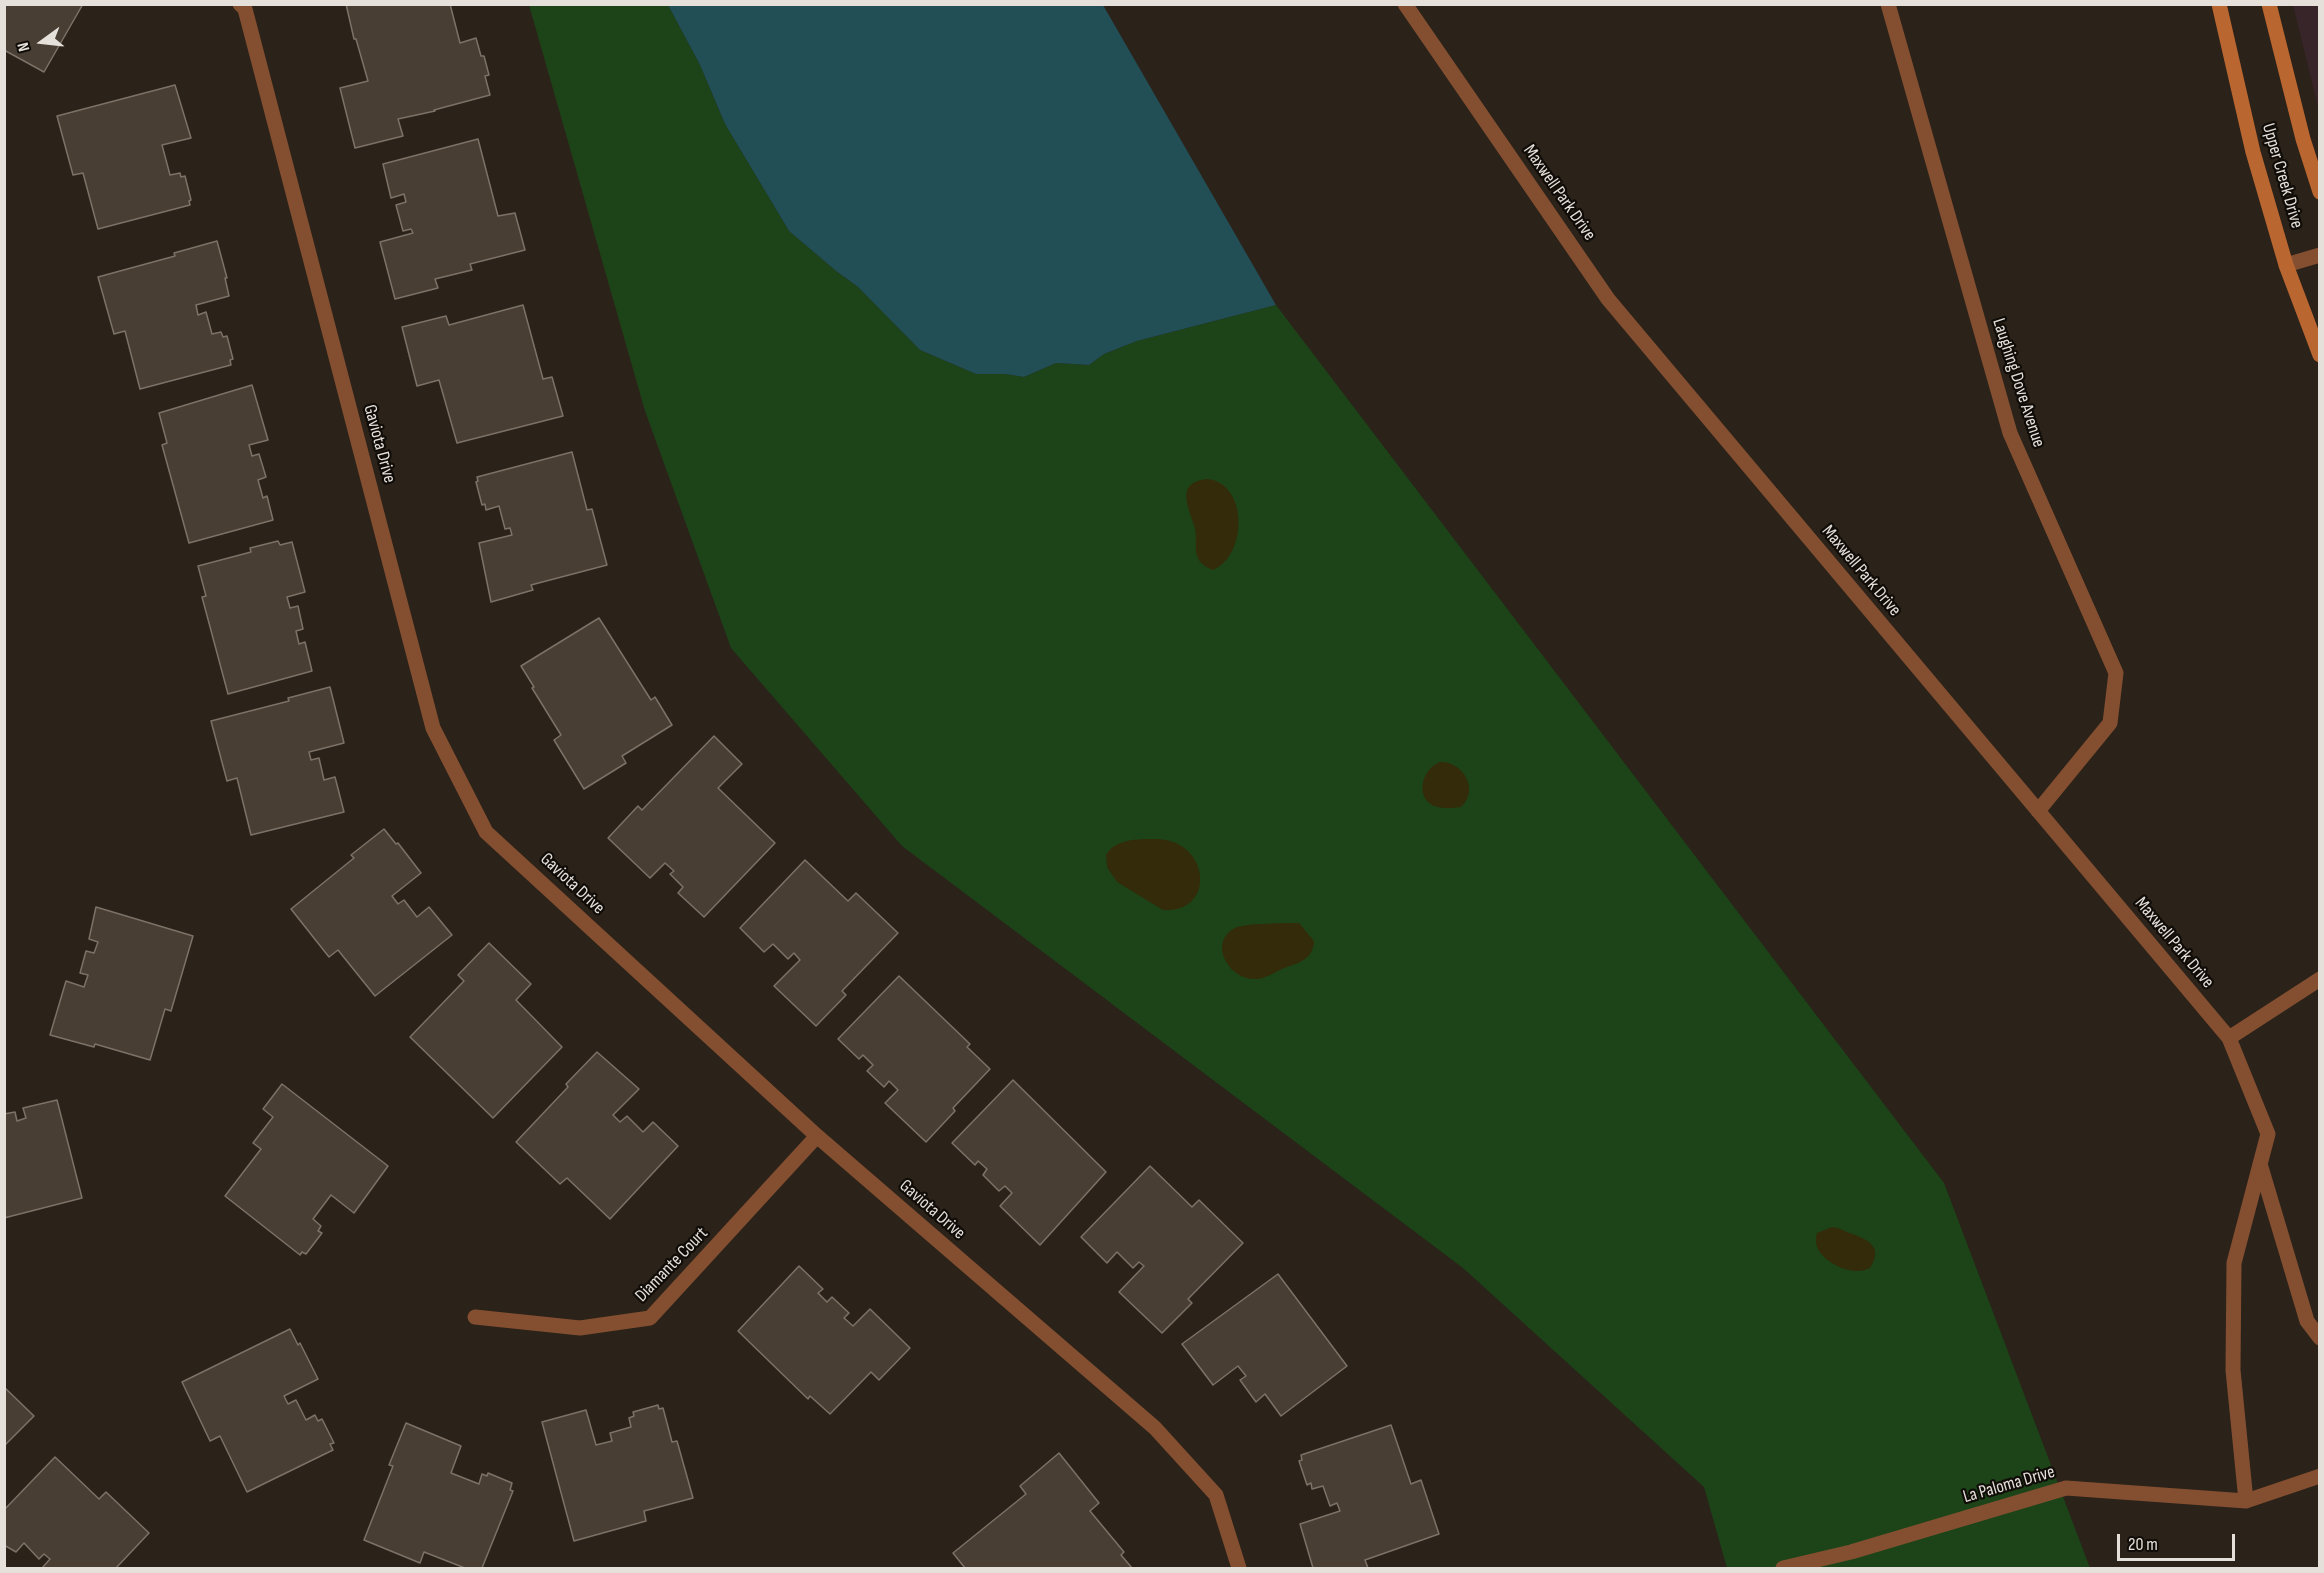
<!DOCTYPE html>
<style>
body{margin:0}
#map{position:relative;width:2324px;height:1573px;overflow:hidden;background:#2b2219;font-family:"Sofia Sans Condensed",sans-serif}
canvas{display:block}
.frame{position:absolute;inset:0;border:6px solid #e6e0da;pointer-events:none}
.north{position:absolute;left:12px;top:12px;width:60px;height:60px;-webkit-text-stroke:4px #100c08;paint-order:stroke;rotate:255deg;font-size:16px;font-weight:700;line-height:24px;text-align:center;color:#e6e0da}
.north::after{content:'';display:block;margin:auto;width:21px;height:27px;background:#e6e0da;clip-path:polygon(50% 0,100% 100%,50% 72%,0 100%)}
.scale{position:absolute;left:2117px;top:1534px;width:118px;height:27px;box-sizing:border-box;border:3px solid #e6e0da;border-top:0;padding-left:8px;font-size:18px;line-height:21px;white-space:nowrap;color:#e6e0da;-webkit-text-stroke:4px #100c08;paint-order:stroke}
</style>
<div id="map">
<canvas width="2324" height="1573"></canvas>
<div class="frame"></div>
<div class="north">N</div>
<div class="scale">20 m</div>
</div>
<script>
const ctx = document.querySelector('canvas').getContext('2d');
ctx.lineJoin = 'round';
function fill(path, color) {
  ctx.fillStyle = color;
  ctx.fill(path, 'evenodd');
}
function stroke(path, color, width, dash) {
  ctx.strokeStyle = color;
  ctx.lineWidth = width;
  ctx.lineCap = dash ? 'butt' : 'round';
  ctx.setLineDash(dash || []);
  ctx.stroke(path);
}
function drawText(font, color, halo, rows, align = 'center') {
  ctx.font = font + ' "Sofia Sans Condensed",sans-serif';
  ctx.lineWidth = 4.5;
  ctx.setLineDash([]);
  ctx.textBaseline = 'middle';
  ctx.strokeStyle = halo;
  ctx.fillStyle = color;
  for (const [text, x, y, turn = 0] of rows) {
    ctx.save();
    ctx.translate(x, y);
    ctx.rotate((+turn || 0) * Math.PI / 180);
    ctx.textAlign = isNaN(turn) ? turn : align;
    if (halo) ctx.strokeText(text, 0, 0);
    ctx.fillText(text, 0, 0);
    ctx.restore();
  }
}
const commercial = new Path2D(`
 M 2293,5 L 2319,5 L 2319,111 Z`);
const green = new Path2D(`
 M 529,5 L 668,5 L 700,65 L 725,124 L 789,231 L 836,271 L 858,287 L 920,350 L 976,374 L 1005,374 L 1024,377 L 1056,363 L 1089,365 L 1104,354 L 1137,341 L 1276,305 L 1944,1183 L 2090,1568 L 1727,1568 L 1704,1487 L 1463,1268 L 902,846 L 731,648 L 645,411 Z`);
const sand = new Path2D(`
 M 1208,479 C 1249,485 1247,556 1213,570 C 1187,560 1200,542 1194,525 C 1188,505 1175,482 1208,479 Z
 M 1440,762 C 1463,761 1480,790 1461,807 C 1452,808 1436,810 1428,802 C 1416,790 1425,767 1440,762 Z
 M 1154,839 C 1211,838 1217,914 1163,910 L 1117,882 L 1107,867 L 1106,855 C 1115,839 1138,839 1154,839 Z
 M 1299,923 L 1314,941 C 1313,958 1302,962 1287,967 C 1275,971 1266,980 1253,979 C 1228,978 1208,942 1235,928 C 1246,923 1286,923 1299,923 Z
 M 1832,1227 C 1839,1227 1843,1231 1850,1233 C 1868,1240 1884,1246 1870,1268 C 1850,1279 1808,1257 1817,1233 Z`);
const water = new Path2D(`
 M 668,5 L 1103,5 L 1276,305 L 1137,341 L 1104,354 L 1089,365 L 1056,363 L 1024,377 L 1005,374 L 976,374 L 920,350 L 858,287 L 836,271 L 789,231 L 725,124 L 700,65 Z`);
const building = new Path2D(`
 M 4,4 L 83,4 L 44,72 L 4,50 Z
 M 346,4 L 450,4 L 460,43 L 476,38 L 481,56 L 484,56 L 489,75 L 485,76 L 490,95 L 434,110 L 435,111 L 398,119 L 403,136 L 355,148 L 340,88 L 368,81 L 356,39 L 354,39 Z
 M 175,85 L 191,138 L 162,145 L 170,175 L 180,173 L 181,177 L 185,176 L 191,200 L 189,201 L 190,205 L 98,229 L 83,173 L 73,175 L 57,116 Z
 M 478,139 L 498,216 L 515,213 L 525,250 L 470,264 L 472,270 L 435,279 L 438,288 L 395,299 L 380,242 L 413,233 L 411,229 L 403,231 L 396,205 L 406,202 L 404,194 L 391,198 L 383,164 Z
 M 217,241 L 227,278 L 225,278 L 229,296 L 196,305 L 198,315 L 206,312 L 212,334 L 221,332 L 223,337 L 227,336 L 233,359 L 230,360 L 231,365 L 140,389 L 125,331 L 114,334 L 98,277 L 175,256 L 174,253 Z
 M 523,305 L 543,379 L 552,377 L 563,416 L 457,443 L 439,380 L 417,386 L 402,327 L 446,316 L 449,325 Z
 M 252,385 L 268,440 L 249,445 L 252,456 L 259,454 L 266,477 L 258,480 L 263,498 L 267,496 L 273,520 L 189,543 L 162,445 L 167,443 L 159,413 Z
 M 572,452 L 587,510 L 592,509 L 607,565 L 531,585 L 533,590 L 491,602 L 479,543 L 512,535 L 510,528 L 505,529 L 499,506 L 486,510 L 485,504 L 482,505 L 476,482 L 478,481 L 477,477 Z
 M 278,541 L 280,545 L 292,542 L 305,592 L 287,597 L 290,608 L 298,606 L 303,629 L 296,631 L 299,644 L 305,642 L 312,671 L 228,694 L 202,597 L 206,596 L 198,566 L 251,552 L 250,548 Z
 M 599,618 L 651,700 L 655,697 L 672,725 L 622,756 L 626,763 L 584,789 L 554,740 L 561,735 L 532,688 L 534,687 L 521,666 Z
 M 330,687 L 344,743 L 309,752 L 311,760 L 319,758 L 324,780 L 335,777 L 344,812 L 251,835 L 237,778 L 227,781 L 211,721 L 289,701 L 288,698 Z
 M 714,736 L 742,764 L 718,788 L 775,843 L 704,917 L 678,893 L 683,887 L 670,874 L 674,871 L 665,863 L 650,878 L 608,838 L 638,806 L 642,810 Z
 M 384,829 L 396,844 L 398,843 L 421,873 L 392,896 L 398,904 L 404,900 L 417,917 L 429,907 L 452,935 L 375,996 L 338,950 L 329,957 L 291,909 L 354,858 L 351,855 Z
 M 805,860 L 848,901 L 856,893 L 898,933 L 842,991 L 846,995 L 816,1026 L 774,986 L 800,960 L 794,953 L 788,959 L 773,944 L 764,952 L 740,928 Z
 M 96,907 L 193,936 L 171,1011 L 165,1009 L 150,1060 L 95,1044 L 94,1047 L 50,1035 L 66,981 L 84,987 L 88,975 L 80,973 L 86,951 L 94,953 L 98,942 L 89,939 Z
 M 489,943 L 531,984 L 516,1000 L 562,1047 L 493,1118 L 410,1037 L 464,981 L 458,975 Z
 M 899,976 L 970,1044 L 967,1047 L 990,1069 L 953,1108 L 955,1111 L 926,1142 L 885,1103 L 898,1090 L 889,1081 L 884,1087 L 867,1071 L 873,1065 L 863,1055 L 859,1059 L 838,1039 Z
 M 597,1052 L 639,1089 L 613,1115 L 620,1122 L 627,1116 L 643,1132 L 653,1122 L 678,1146 L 610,1219 L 567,1178 L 560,1184 L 516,1142 L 568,1087 L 566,1084 Z
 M 1013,1080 L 1106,1172 L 1040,1245 L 1000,1206 L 1012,1193 L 1005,1186 L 999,1191 L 983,1175 L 987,1169 L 978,1161 L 975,1165 L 952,1143 Z
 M 282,1084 L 388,1166 L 354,1213 L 331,1195 L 313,1219 L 321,1226 L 318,1231 L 322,1233 L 306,1254 L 302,1252 L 300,1255 L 225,1196 L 261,1149 L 253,1143 L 273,1117 L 263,1109 Z
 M 57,1100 L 82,1198 L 4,1218 L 4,1114 L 15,1112 L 17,1121 L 26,1118 L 23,1108 Z
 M 1150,1166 L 1192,1207 L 1199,1200 L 1243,1243 L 1188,1299 L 1192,1303 L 1162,1333 L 1119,1292 L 1144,1266 L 1139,1262 L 1133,1268 L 1117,1252 L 1107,1263 L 1081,1237 Z
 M 799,1266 L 823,1289 L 818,1293 L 827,1302 L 832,1297 L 849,1313 L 844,1318 L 853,1326 L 870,1309 L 910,1348 L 879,1380 L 871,1372 L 830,1414 L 810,1396 L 808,1399 L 738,1331 Z
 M 1278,1274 L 1347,1366 L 1281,1416 L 1265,1394 L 1256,1402 L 1240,1380 L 1246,1376 L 1238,1366 L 1213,1385 L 1182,1344 Z
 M 290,1329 L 298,1345 L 300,1343 L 318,1379 L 284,1396 L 288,1404 L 296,1400 L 306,1420 L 315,1415 L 318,1421 L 322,1419 L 334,1443 L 330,1444 L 333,1450 L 247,1492 L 220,1436 L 210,1441 L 182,1382 Z
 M 4,1387 L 34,1416 L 4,1446 Z
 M 658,1405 L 659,1409 L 663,1408 L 672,1442 L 677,1441 L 693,1498 L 644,1511 L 646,1521 L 574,1541 L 542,1422 L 586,1410 L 596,1445 L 612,1441 L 610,1433 L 631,1427 L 629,1418 L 634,1416 L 633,1412 Z
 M 406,1423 L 461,1446 L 451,1473 L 479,1484 L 482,1474 L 487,1476 L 488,1473 L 512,1483 L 510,1490 L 513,1491 L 482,1568 L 465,1568 L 424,1552 L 420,1563 L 364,1540 L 393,1466 L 389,1465 Z
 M 1391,1425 L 1411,1484 L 1421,1480 L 1439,1534 L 1365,1560 L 1368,1568 L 1313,1568 L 1300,1524 L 1340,1511 L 1337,1503 L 1330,1506 L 1323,1486 L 1312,1489 L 1311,1483 L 1307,1485 L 1299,1461 L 1302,1460 L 1301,1455 Z
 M 1059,1453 L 1099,1503 L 1090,1511 L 1124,1552 L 1121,1555 L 1132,1568 L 965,1568 L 953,1553 L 1026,1494 L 1020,1486 Z
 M 55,1457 L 99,1499 L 106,1492 L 149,1533 L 116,1568 L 42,1568 L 50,1559 L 44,1554 L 39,1559 L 24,1543 L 16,1552 L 4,1545 L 4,1510 Z`);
const lane = new Path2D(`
 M 2286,265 L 2320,255`);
const street = new Path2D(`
 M 240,4 L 245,9 L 433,728 L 486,832 L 817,1136 L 1155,1428 L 1216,1495 L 1239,1568
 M 1405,4 L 1608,299 L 2229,1038 L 2268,1134 L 2234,1263 L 2233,1370 L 2246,1501
 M 1888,4 L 2010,433 L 2116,673 L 2110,723 L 2038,811
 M 2229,1038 L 2320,979
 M 2260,1164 L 2307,1321 L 2320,1338
 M 475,1317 L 580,1328 L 650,1318 L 817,1136
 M 1783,1568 L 1851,1552 L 2066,1488 L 2246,1501 L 2320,1476`);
const secondary = new Path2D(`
 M 2219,4 L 2253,152 L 2286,265 L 2320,355
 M 2269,4 L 2303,139 L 2320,192`);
const streetNames = [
 ["Upper Creek Drive",2282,176,74],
 ["Maxwell Park Drive",1559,193,55],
 ["Laughing Dove Avenue",2018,383,72],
 ["Gaviota Drive",379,444,75],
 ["Maxwell Park Drive",1861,571,50],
 ["Gaviota Drive",572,884,43],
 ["Maxwell Park Drive",2174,943,50],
 ["Gaviota Drive",932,1210,41],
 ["Diamante Court",672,1265,-46],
 ["La Paloma Drive",2009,1485,-16]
];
fill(commercial, '#38252a');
fill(green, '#1c4418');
fill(sand, '#332b09');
fill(water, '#224e56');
fill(building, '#483e34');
stroke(building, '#7d7267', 1.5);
stroke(lane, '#834f30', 15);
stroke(street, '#834f30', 15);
stroke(secondary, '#b96630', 15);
drawText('18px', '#e6e0da', '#100c08', streetNames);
</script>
